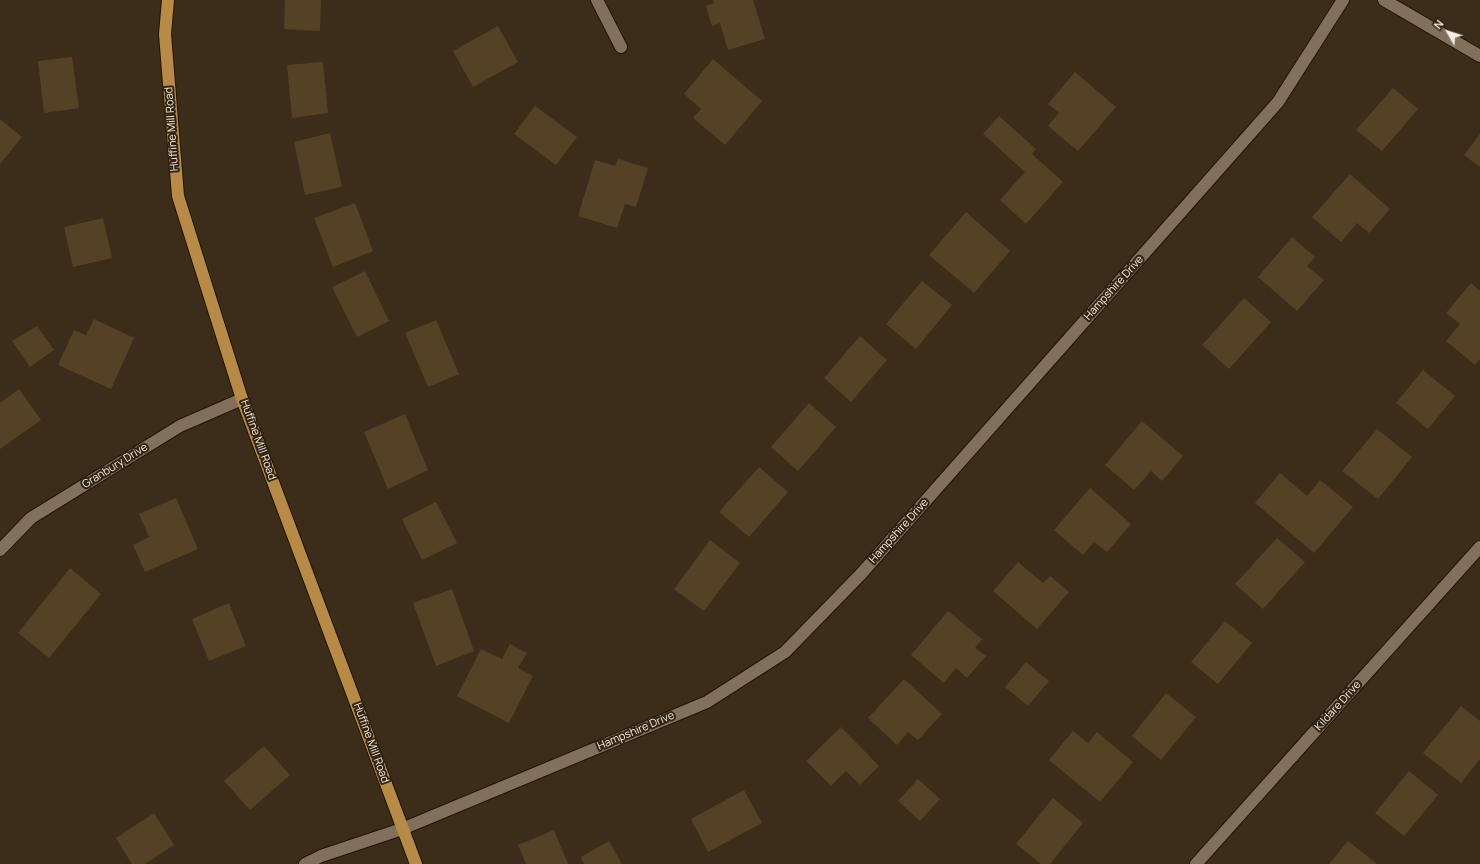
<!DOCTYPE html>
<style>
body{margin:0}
#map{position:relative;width:1480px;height:864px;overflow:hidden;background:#3c2d1a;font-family:Manrope,sans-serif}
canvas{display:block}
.north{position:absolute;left:1428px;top:12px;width:40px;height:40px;-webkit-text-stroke:3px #312311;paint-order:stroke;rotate:309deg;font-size:11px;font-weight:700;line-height:16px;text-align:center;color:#f5ece0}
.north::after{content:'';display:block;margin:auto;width:14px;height:18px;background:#f5ece0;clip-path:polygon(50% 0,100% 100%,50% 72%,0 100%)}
</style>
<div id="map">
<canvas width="1480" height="864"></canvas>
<div class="north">N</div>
</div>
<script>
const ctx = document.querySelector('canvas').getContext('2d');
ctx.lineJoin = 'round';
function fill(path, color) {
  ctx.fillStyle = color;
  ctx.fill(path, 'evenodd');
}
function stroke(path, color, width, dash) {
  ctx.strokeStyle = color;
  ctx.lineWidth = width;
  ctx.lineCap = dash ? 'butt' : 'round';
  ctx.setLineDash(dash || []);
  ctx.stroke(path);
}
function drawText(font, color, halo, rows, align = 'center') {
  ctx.font = font + ' Manrope,sans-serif';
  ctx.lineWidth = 4;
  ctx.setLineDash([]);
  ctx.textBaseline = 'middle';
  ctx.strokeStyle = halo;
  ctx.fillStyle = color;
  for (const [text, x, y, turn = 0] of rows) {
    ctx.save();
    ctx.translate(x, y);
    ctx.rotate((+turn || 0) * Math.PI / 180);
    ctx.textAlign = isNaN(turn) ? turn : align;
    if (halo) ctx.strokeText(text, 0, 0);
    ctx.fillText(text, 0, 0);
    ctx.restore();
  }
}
const building = new Path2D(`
 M 285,0 L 321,0 L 320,31 L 284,29 Z
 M 713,0 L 753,0 L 765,39 L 728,50 L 720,23 L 712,26 L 706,6 L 714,3 Z
 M 498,26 L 518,62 L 473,87 L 453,51 Z
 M 72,57 L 79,108 L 44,113 L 38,61 Z
 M 713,59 L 762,101 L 725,145 L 693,118 L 701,109 L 684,94 Z
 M 323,62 L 328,113 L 292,118 L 287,65 Z
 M 1075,72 L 1116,107 L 1078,151 L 1048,126 L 1059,113 L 1048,104 Z
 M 1393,88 L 1418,109 L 1382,151 L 1356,130 Z
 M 535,106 L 577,137 L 556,165 L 514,134 Z
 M 999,116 L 1036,149 L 1032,154 L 1063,182 L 1026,224 L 1000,200 L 1025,172 L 983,134 Z
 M 0,119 L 22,137 L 0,164 Z
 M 330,133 L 342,187 L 305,195 L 294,142 Z
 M 1480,134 L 1480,167 L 1464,155 Z
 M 618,159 L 648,168 L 636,207 L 625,204 L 617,228 L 578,216 L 595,160 L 615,166 Z
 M 1350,174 L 1390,209 L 1369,233 L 1357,223 L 1341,242 L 1312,217 Z
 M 355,203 L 373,251 L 333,267 L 314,218 Z
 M 966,212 L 1010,251 L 974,293 L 929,255 Z
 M 103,218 L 112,258 L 73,267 L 64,227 Z
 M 1292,237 L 1315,257 L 1307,266 L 1324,280 L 1297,311 L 1258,277 Z
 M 365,271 L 389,321 L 357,337 L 332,287 Z
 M 922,281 L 952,305 L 916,349 L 886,324 Z
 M 1471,283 L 1480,291 L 1480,359 L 1475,365 L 1446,341 L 1460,324 L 1446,313 Z
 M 1244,298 L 1271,322 L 1229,369 L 1202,345 Z
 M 94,319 L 134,338 L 111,389 L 58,365 L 74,330 L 86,335 Z
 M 436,320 L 459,374 L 428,387 L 405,333 Z
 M 37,326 L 54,350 L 30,367 L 12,341 Z
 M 860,336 L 887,360 L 851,402 L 824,378 Z
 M 1423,370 L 1455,396 L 1428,429 L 1396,403 Z
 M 19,389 L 41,420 L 0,449 L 0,403 Z
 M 809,403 L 836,427 L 798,471 L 771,447 Z
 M 405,414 L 428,470 L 388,489 L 364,432 Z
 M 1142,421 L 1183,456 L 1162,481 L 1151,471 L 1134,490 L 1105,465 Z
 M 1377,429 L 1412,457 L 1378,499 L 1342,471 Z
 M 759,467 L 788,492 L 749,537 L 719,512 Z
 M 1280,473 L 1307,496 L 1320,480 L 1353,507 L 1314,553 L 1255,503 Z
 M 1090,488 L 1131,524 L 1107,552 L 1094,542 L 1083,555 L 1054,530 Z
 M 176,498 L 198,549 L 145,572 L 133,545 L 149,537 L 139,514 Z
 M 436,502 L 457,543 L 422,560 L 402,519 Z
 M 1277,538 L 1305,562 L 1263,609 L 1235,584 Z
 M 710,540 L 740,563 L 704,611 L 674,589 Z
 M 1018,562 L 1043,583 L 1050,576 L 1069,592 L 1037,629 L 993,591 Z
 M 70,568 L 101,594 L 49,658 L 18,633 Z
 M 452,589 L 474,651 L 436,666 L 413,603 Z
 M 229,603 L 246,646 L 209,661 L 192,619 Z
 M 948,611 L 982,639 L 975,648 L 986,656 L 967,678 L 956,668 L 944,683 L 911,655 Z
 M 1225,621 L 1252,643 L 1218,684 L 1191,662 Z
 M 510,644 L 527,653 L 518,668 L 533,676 L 509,723 L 457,696 L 481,649 L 502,659 Z
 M 1026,662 L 1049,681 L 1028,706 L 1005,687 Z
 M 904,679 L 942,714 L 918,740 L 908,732 L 897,745 L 868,718 Z
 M 1166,693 L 1196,717 L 1161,760 L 1132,736 Z
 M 1461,706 L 1480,721 L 1480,759 L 1461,783 L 1423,753 Z
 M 841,727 L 879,766 L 860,785 L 846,771 L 831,786 L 806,761 Z
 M 1073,731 L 1088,743 L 1097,732 L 1133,762 L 1100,802 L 1049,760 Z
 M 264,746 L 290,775 L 250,810 L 224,781 Z
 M 1409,771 L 1438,795 L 1404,836 L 1375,813 Z
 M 918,779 L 940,799 L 920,821 L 898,801 Z
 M 744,790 L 762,823 L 708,852 L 691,819 Z
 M 1053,798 L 1083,823 L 1050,864 L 1041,864 L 1016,844 Z
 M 154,813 L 174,845 L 145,864 L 132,864 L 116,838 Z
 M 554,830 L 568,864 L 526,864 L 518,845 Z
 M 609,841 L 622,864 L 584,864 L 581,857 Z
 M 1348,841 L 1377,864 L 1329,864 Z`);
const minor = new Path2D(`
 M 597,0 L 621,47
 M 1384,0 L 1480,56
 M 0,550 L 31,518 L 180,426 L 242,399
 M 305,864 L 321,856 L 402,829 L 707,702 L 785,652 L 861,574 L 1278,102 L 1343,0
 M 1196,864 L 1480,547`);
const major = new Path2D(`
 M 168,0 L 165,34 L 178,196 L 242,399 L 416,864`);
const streetNames = [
 ["Huffine Mill Road",172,129,-94],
 ["Hampshire Drive",1114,288,-48],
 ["Huffine Mill Road",258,440,70],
 ["Granbury Drive",115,466,-32],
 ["Hampshire Drive",899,531,-48],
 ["Kildare Drive",1338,706,-48],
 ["Hampshire Drive",636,731,-23],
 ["Huffine Mill Road",371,743,70]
];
fill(building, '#544126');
stroke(minor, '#221504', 14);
stroke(major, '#221504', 14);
stroke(minor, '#81715c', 12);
stroke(major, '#b78a45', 12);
drawText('11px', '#f5ece0', '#312311', streetNames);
</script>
